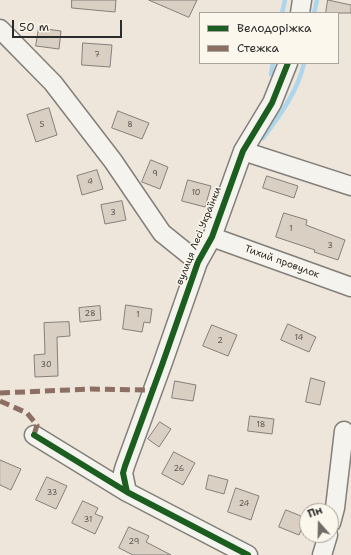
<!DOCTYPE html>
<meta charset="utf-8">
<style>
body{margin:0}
#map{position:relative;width:351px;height:555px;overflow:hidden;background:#eee6db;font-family:"Shantell Sans",sans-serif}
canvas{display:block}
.legend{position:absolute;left:199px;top:12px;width:140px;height:52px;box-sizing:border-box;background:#fbf7ec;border:1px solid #a8a59f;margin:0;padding:5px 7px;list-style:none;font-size:12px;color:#2b2b2b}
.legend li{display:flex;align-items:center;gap:8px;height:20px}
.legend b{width:20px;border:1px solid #a8a59f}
.north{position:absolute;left:299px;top:503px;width:40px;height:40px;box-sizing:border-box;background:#fbf7ec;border:1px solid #a8a59f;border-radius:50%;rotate:340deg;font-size:11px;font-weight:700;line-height:16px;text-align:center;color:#2b2b2b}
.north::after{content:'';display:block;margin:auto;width:14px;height:18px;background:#6f6c69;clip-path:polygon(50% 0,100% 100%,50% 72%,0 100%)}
.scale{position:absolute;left:12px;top:20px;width:110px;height:18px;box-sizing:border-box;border:2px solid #2b2b2b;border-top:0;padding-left:5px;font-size:12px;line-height:14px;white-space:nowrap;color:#2b2b2b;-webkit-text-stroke:3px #fbf7ec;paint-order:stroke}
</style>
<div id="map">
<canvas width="351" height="555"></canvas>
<ul class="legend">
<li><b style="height:5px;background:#1b5e20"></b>Велодоріжка</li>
<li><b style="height:5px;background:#8d6e63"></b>Стежка</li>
</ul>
<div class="north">Пн</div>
<div class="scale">50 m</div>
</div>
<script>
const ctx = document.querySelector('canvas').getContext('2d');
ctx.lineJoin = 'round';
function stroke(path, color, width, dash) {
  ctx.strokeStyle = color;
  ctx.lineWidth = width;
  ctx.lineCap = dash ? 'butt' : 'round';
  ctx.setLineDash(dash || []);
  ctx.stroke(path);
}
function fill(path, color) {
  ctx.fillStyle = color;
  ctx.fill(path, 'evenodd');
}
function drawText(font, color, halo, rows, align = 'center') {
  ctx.font = font + ' "Shantell Sans",sans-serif';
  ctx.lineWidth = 3;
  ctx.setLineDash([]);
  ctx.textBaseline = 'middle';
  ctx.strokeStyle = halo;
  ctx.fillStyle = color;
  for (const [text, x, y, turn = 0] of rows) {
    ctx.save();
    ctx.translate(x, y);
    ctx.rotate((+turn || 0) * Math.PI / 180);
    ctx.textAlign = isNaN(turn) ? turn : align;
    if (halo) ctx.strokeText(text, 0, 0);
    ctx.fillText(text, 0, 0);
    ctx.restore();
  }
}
const stream = new Path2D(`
 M 282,13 L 285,0
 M 314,13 L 317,0
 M 271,74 L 273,63
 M 263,138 C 280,115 298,91 304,63`);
const building = new Path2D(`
 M 72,0 L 116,0 L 115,12 L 72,8 Z
 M 149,0 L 197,0 L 189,17 Z
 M 328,0 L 351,5 L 351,13 L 326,13 Z
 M 39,28 L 61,31 L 59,49 L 36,46 Z
 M 83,43 L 112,45 L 110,67 L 82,65 Z
 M 49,108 L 57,135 L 36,142 L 27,115 Z
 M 118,111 L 149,123 L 142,139 L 112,128 Z
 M 151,160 L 168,167 L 160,189 L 142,182 Z
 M 97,170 L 103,189 L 82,195 L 77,176 Z
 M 267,176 L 298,186 L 294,198 L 263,188 Z
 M 188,180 L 211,186 L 205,207 L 182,201 Z
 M 122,201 L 126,220 L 105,224 L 101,205 Z
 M 284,213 L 307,220 L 306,225 L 345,240 L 338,260 L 314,252 L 315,250 L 276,237 Z
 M 126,305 L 152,309 L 150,323 L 144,322 L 142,332 L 123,329 Z
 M 100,306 L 101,320 L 80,322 L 79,308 Z
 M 69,322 L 70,336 L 57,337 L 58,376 L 35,377 L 34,355 L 45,354 L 44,323 Z
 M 288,324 L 316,337 L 309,352 L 281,340 Z
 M 212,325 L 237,335 L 228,356 L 203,346 Z
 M 311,378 L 325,382 L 320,405 L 306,402 Z
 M 175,381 L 196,385 L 193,401 L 172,398 Z
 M 250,416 L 274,419 L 272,434 L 248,431 Z
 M 160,422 L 171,429 L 159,447 L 148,439 Z
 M 174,452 L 195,463 L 183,485 L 162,474 Z
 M 0,460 L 21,469 L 11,490 L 0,485 Z
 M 209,475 L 228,480 L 224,494 L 206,489 Z
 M 47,477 L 67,486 L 56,509 L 36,500 Z
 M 236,488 L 259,496 L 251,520 L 228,512 Z
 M 83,501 L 98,508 L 95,514 L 103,517 L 95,534 L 72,523 Z
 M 286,510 L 306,518 L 299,535 L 279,527 Z
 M 129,527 L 149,536 L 146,542 L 171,555 L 133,555 L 119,548 Z`);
const minor = new Path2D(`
 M 300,13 L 302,0
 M 0,29 L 53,83 L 113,161 L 162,233 L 198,262
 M 243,151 L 351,186
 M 212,237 L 351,287
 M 34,435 L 127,492 L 248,555
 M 127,492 L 123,473 L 125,466 L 162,365 L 198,262 L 212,237 L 243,151 L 272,103 L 288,63
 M 331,523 L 335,508 L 344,431
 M 322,555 L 328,535`);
const quiet = new Path2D(`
 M 0,393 L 91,389 L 152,390
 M 0,401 L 27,413 L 37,425 L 34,435`);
const cycleway = new Path2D(`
 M 34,435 L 127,492 L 248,555
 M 127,492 L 123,473 L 125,466 L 162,365 L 198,262 L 212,237 L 243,151 L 272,103 L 288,63`);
const numberNames = [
 ["7",97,55],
 ["5",42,125],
 ["8",130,125],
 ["9",155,174],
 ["4",90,182],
 ["10",196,193],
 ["3",113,213],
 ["1",291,229],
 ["3",330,246],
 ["28",90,314],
 ["1",138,315],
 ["14",299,338],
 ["2",220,341],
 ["30",46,365],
 ["18",261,425],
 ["26",179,469],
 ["33",52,493],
 ["24",244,504],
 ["31",88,520],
 ["29",134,542]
];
const streetNames = [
 ["вулиця Лесі Українки",199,236,-68],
 ["Тихий провулок",282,262,20]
];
stroke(stream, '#add5eb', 4.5);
fill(building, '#d9cfc2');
stroke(building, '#837f7a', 1);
stroke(minor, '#837f7a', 21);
stroke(minor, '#f5f3ee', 18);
stroke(quiet, '#8d6e63', 5, [10, 5]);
stroke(cycleway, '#1b5e20', 6);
drawText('8px', '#585552', null, numberNames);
drawText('10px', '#2b2b2b', '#fbf7ec', streetNames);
</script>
